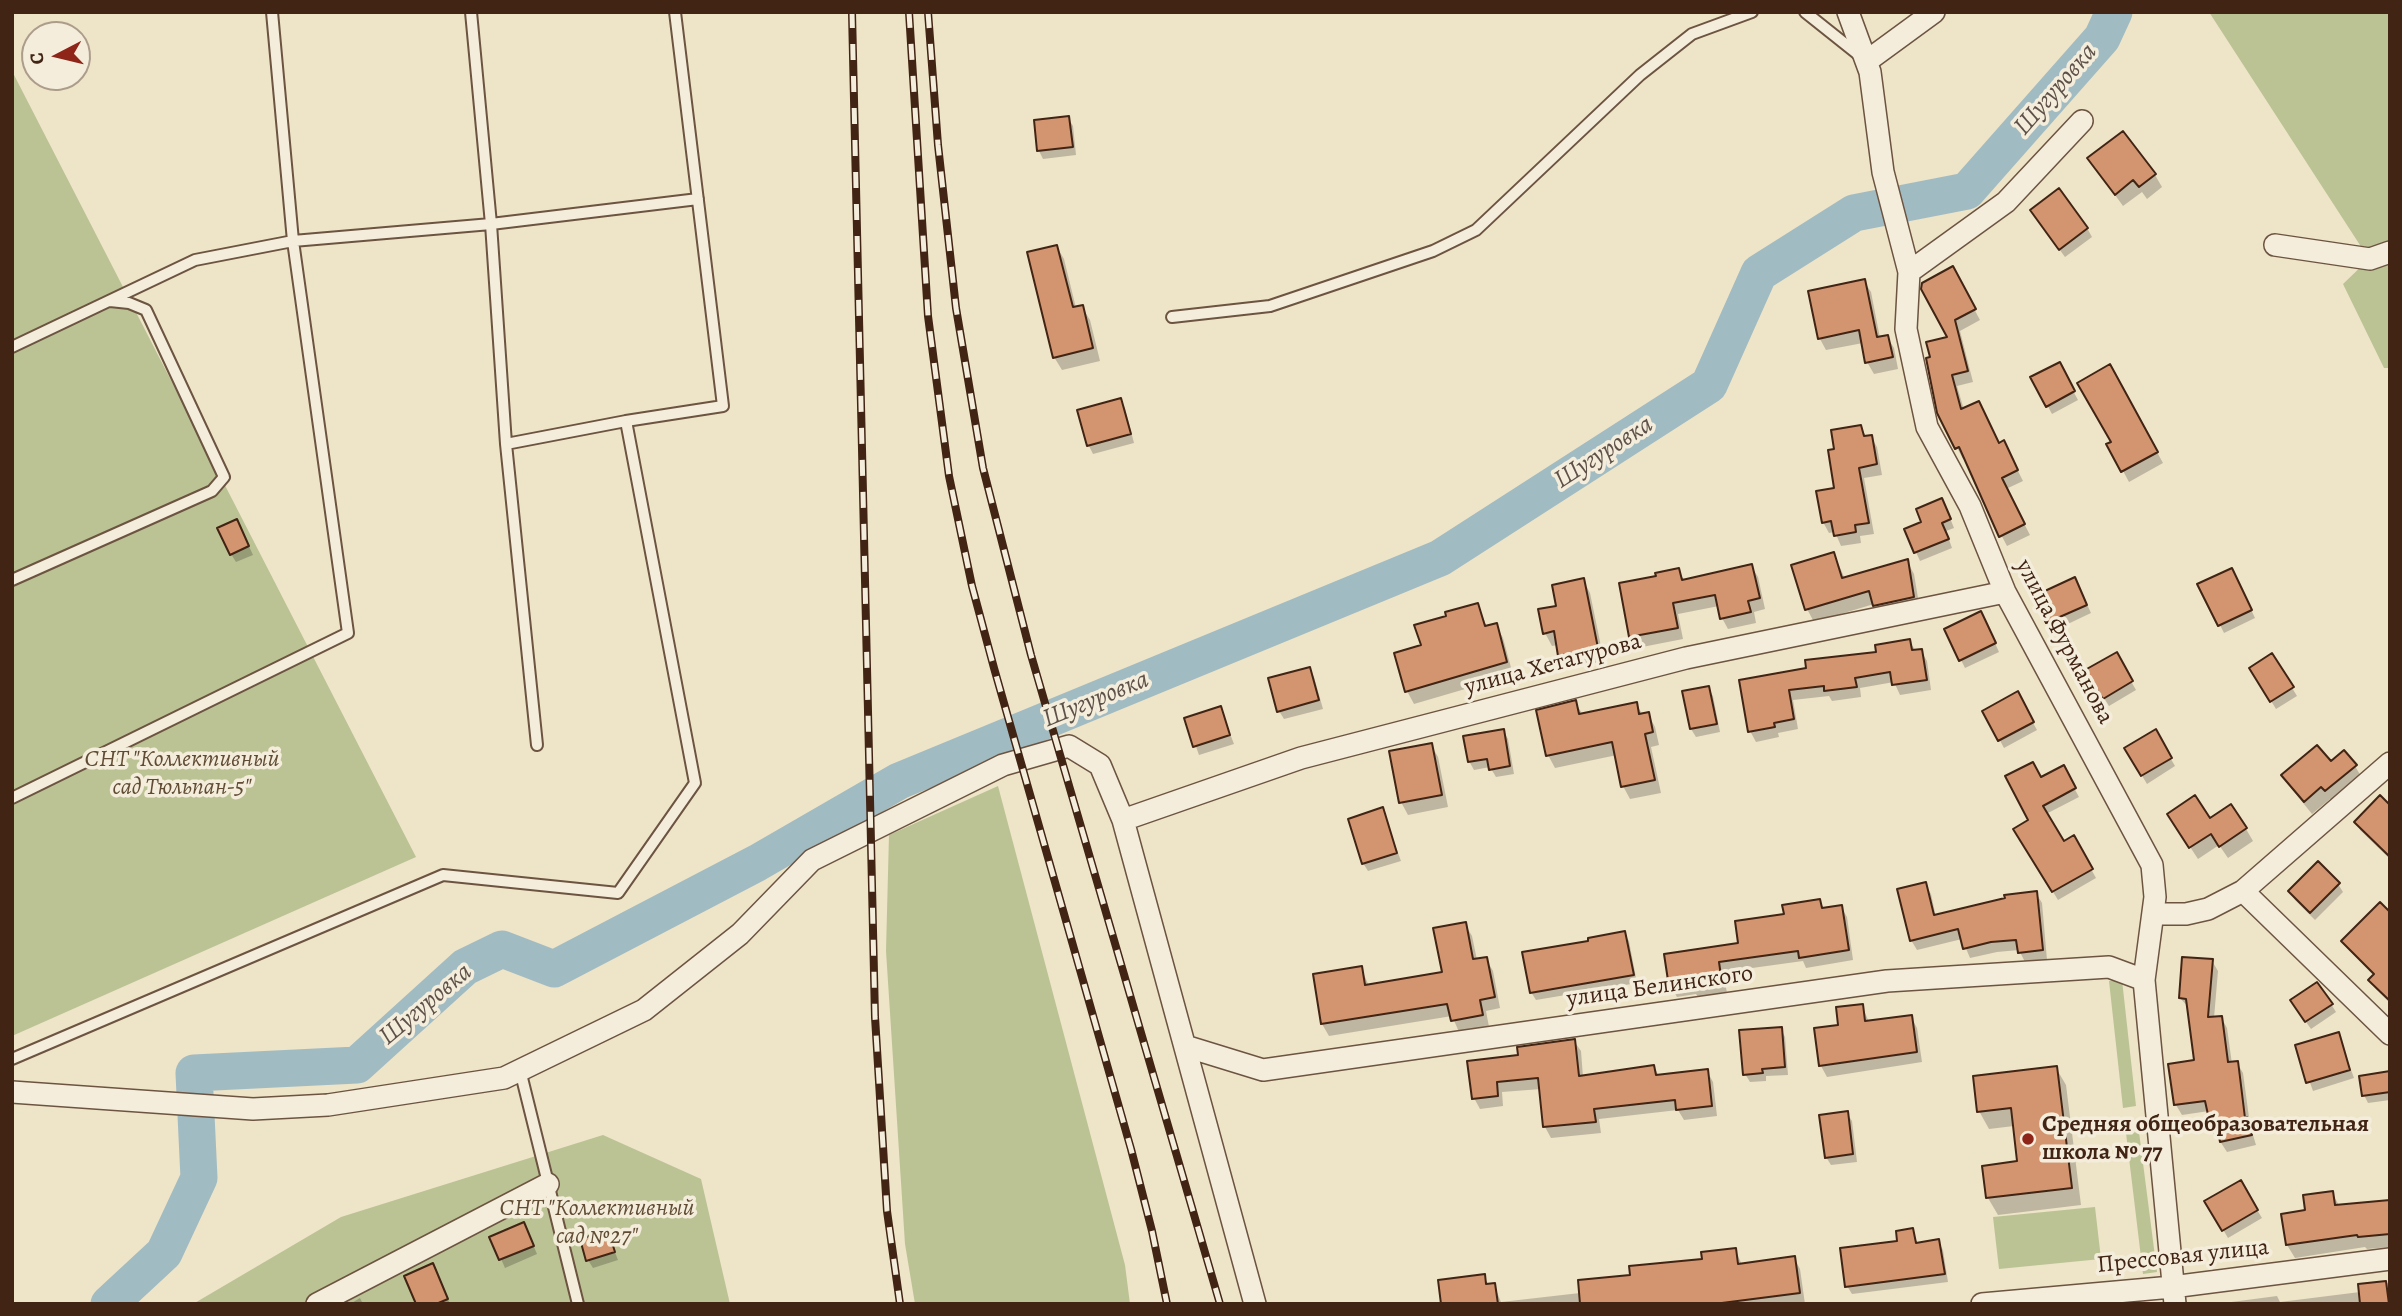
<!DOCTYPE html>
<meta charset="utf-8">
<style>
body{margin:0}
#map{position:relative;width:2402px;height:1316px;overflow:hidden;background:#eee4c8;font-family:Alegreya,serif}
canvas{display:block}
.frame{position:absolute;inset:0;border:14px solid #412414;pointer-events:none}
.north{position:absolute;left:21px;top:21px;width:70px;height:70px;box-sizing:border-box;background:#f4eddb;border:2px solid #ac9d8b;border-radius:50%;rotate:263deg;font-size:19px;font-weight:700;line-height:28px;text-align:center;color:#412414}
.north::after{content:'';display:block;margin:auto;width:24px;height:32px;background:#8f2418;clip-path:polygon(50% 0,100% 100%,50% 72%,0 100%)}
</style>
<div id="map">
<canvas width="2402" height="1316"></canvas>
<div class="frame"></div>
<div class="north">С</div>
</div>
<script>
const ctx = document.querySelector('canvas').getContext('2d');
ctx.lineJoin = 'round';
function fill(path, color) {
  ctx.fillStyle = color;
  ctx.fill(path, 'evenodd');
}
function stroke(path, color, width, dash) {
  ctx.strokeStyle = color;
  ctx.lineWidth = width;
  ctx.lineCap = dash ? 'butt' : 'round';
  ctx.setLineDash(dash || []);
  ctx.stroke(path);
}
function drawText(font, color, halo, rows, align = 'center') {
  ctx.font = font + ' Alegreya,serif';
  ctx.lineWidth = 7;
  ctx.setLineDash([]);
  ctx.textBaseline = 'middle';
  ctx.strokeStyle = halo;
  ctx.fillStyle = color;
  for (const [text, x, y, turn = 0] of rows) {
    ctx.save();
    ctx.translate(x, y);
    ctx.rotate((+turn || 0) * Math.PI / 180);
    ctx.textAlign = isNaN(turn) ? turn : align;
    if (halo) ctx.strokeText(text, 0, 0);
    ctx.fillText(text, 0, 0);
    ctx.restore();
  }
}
const green = new Path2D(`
 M 2209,12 L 2390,12 L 2390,368 L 2384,368 L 2343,284 L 2369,259 Z
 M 12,71 L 416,857 L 12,1036 Z
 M 998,786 L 1125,1265 L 1130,1304 L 915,1304 L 905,1244 L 886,951 L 889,835 Z
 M 2122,980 L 2136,1106 L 2123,1108 L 2109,981 Z
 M 2139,1132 L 2157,1272 L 2143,1274 L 2126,1133 Z
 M 603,1135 L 701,1179 L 730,1304 L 193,1304 L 341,1217 Z
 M 2095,1207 L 2101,1259 L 1999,1269 L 1993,1217 Z`);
const shadow = new Path2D(`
 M 1068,118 L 1073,126 L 1076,155 L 1043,159 L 1039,151 Z
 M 2089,159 L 2155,175 L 2162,187 L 2147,199 L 2142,192 L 2123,206 Z
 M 2037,219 L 2087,228 L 2092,237 L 2065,257 Z
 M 1057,247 L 1064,259 L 1076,308 L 1082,307 L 1090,320 L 1100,361 L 1062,370 L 1054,357 Z
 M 1958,279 L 1980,320 L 1960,331 L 1973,382 L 1957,386 L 1964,410 L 2009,453 L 2023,481 L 2006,489 L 2030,535 L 2007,546 L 1986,506 L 1966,457 L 1963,459 L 1939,413 L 1932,358 L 1949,338 Z
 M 1864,281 L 1871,292 L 1880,338 L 1887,337 L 1894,348 L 1898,369 L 1874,374 L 1867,362 L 1863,343 L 1826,350 L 1820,339 Z
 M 2059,365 L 2078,400 L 2052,414 L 2032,377 Z
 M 2110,367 L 2163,463 L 2129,482 L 2109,445 L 2113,443 Z
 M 1120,400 L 1125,408 L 1134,443 L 1093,454 L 1089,446 Z
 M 1861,427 L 1867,438 L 1871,437 L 1877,447 L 1882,475 L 1864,478 L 1874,534 L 1860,536 L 1861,543 L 1841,546 L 1835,532 L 1829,533 L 1823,522 Z
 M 1946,508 L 1954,528 L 1946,531 L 1952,548 L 1920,561 L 1906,530 L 1924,523 Z
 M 241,529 L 253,555 L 236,562 L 231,554 Z
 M 1834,554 L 1845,579 L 1907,561 L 1914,574 L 1920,610 L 1882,618 L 1874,604 L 1814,622 L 1807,609 Z
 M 1751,566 L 1758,577 L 1765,609 L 1754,612 L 1756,623 L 1728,629 L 1722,618 L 1719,606 L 1678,614 L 1683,639 L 1637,648 L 1631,637 L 1658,577 L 1678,570 L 1685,581 Z
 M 2236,578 L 2255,618 L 2224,633 L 2200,585 Z
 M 1583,580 L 1590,593 L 1604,661 L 1567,669 L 1560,656 L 1558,645 L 1552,646 L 1545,633 L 1558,607 Z
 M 2079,587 L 2091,613 L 2053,631 L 2036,597 Z
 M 1478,605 L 1487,627 L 1496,625 L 1503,638 L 1513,675 L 1414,704 L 1407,691 L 1423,646 Z
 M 1985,621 L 1999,652 L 1965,668 L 1946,630 Z
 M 1909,641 L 1916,651 L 1921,651 L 1927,661 L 1931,690 L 1900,695 L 1894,682 L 1860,688 L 1861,697 L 1832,701 L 1829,696 L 1793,700 L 1798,729 L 1778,733 L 1779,737 L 1756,742 L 1750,731 L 1741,681 L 1878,653 Z
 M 2116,655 L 2136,690 L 2109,706 L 2104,698 L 2094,703 L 2079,676 Z
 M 2272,655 L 2297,696 L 2276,709 L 2251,668 Z
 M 1309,669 L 1314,677 L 1323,709 L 1284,719 L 1279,711 Z
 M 1708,688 L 1713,696 L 1720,732 L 1696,737 L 1691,729 Z
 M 2017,694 L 2037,730 L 2004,748 L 1984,711 Z
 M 1575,702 L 1583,715 L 1636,704 L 1643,715 L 1648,714 L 1655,727 L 1659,745 L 1651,747 L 1661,793 L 1630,799 L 1623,786 L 1617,755 L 1555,768 L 1548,755 Z
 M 1220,708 L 1234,744 L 1199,755 L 1186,719 Z
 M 1503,731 L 1508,739 L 1514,774 L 1496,777 L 1490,767 L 1474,770 L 1469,761 Z
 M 2155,732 L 2175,766 L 2147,784 L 2126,749 Z
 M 1431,745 L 1438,757 L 1448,807 L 1408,815 L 1401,802 Z
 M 2331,764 L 2355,766 L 2362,778 L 2333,803 L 2330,799 L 2312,814 L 2291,788 L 2283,775 Z
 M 2063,768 L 2079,797 L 2046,814 L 2063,843 L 2073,837 L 2096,878 L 2058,900 L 2015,830 L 2030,821 L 2041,779 Z
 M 2390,808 L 2390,859 L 2360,830 L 2356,822 Z
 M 1382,809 L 1401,861 L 1368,871 L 1363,863 Z
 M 2210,821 L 2246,829 L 2253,841 L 2228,858 L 2219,845 L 2198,859 L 2177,827 Z
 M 1925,884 L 1931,894 L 1936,917 L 2036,893 L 2042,903 L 2047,960 L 2025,962 L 2019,950 L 1997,952 L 1970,958 L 1962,939 L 1917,950 L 1911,940 Z
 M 2338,884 L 2343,892 L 2315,920 L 2295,900 L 2290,892 Z
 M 1820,901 L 1824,909 L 1841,907 L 1847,917 L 1853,960 L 1806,968 L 1803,961 L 1723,972 L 1727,993 L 1698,997 L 1696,994 L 1677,997 L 1671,987 L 1740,945 Z
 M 2390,914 L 2390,1003 L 2375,988 L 2370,980 L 2374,976 L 2348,949 L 2343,941 Z
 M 1465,924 L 1472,936 L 1477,960 L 1486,959 L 1493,971 L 1500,1008 L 1486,1011 L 1489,1027 L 1459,1032 L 1452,1016 L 1329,1036 L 1322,1024 L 1361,968 L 1369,986 L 1444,974 Z
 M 1624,933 L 1629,941 L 1637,983 L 1536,1000 L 1531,992 L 1590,942 Z
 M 2212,961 L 2218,971 L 2214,1018 L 2221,1017 L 2227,1028 L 2232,1064 L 2237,1063 L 2243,1073 L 2250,1125 L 2256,1145 L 2227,1152 L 2214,1132 L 2209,1111 L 2182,1115 L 2176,1105 L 2170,1065 L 2196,1062 L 2189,1008 L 2180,998 Z
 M 2331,1004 L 2336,1012 L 2311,1029 L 2297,1009 Z
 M 1862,1006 L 1869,1022 L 1911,1017 L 1917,1028 L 1922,1062 L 1827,1077 L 1821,1066 L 1840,1026 Z
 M 1781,1029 L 1785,1037 L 1788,1075 L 1766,1076 L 1766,1081 L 1750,1082 L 1745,1074 Z
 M 2338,1034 L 2354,1078 L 2313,1091 L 2297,1047 Z
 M 1574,1041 L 1581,1051 L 1583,1077 L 1654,1067 L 1659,1076 L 1707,1071 L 1713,1082 L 1717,1116 L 1684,1120 L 1678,1110 L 1599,1119 L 1601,1133 L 1551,1138 L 1545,1127 L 1541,1089 L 1502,1092 L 1503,1106 L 1480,1109 L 1474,1098 L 1520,1057 Z
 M 2056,1068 L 2066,1085 L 2081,1205 L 1998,1215 L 1988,1198 L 2019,1163 L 2014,1126 L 1989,1129 L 1979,1111 Z
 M 2390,1073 L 2390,1100 L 2368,1103 L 2364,1095 Z
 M 1847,1113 L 1852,1121 L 1857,1162 L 1831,1165 L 1826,1157 Z
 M 2240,1182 L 2262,1218 L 2228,1238 L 2207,1202 Z
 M 2332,1193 L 2340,1207 L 2390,1201 L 2390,1247 L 2367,1249 L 2365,1247 L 2295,1258 L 2287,1245 L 2283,1215 L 2307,1212 Z
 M 1912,1230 L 1918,1245 L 1938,1241 L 1943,1250 L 1948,1282 L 1852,1294 L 1847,1286 Z
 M 607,1232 L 618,1260 L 593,1268 L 588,1260 Z
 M 528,1233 L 537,1254 L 505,1268 L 492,1238 Z
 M 1735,1249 L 1742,1265 L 1794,1258 L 1800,1269 L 1805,1304 L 1443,1304 L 1484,1276 L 1489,1286 L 1494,1285 L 1501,1302 L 1580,1293 L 1631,1277 L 1704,1260 Z
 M 437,1274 L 450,1304 L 418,1304 Z
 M 2390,1283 L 2390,1304 L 2216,1304 L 2277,1296 L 2280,1302 L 2360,1292 L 2360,1286 Z
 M 360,1298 L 363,1304 L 350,1304 Z`);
const river = new Path2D(`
 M 109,1304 L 164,1253 L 199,1178 L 194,1073 L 357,1065 L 465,967 L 502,949 L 554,969 L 757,863 L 899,781 L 1440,558 L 1709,385 L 1759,273 L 1854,213 L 1967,191 L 2102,38 L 2114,12`);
const building = new Path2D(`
 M 1069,116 L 1073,147 L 1037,151 L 1034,120 Z
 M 2123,131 L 2156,174 L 2139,187 L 2133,180 L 2115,195 L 2087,158 Z
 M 2059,188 L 2088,228 L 2059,250 L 2030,210 Z
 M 1057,245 L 1073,307 L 1083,305 L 1093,348 L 1053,358 L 1027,252 Z
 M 1953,266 L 1976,309 L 1955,320 L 1968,371 L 1952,375 L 1961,409 L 1979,401 L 1999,443 L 2004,440 L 2018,470 L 2002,478 L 2025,524 L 1999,537 L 1959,447 L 1955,449 L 1937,413 L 1926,358 L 1930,357 L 1926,342 L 1947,337 L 1921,289 L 1922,283 Z
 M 1865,279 L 1877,337 L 1888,335 L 1893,357 L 1865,363 L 1859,330 L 1818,339 L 1808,291 Z
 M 2060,362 L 2075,391 L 2046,407 L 2030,377 Z
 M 2110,364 L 2158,452 L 2121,472 L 2106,444 L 2111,442 L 2077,383 Z
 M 1121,398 L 1131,434 L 1087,446 L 1077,410 Z
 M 1861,425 L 1864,436 L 1872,435 L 1877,464 L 1859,468 L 1869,523 L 1855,525 L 1856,532 L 1834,536 L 1831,521 L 1822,523 L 1816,491 L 1834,488 L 1828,450 L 1834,449 L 1831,430 Z
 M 1942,498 L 1951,519 L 1942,523 L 1949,539 L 1914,553 L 1904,529 L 1921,522 L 1916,509 Z
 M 237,519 L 249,546 L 230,555 L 217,528 Z
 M 1834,552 L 1842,578 L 1908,559 L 1914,597 L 1873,606 L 1869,591 L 1805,610 L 1791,565 Z
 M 1752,564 L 1760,598 L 1748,601 L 1751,612 L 1720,619 L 1715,595 L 1673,603 L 1678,628 L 1629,637 L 1619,583 L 1656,576 L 1655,573 L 1679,568 L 1682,580 Z
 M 2232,568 L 2252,610 L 2218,626 L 2197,584 Z
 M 2075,577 L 2087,605 L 2046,623 L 2034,596 Z
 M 1584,578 L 1598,648 L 1558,656 L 1554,631 L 1543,634 L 1538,609 L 1556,606 L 1552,585 Z
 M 1478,603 L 1485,626 L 1497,623 L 1507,662 L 1405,692 L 1394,653 L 1421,645 L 1414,625 L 1446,616 L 1445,612 Z
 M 1981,611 L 1996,643 L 1959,661 L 1944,629 Z
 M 1910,639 L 1912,650 L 1922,649 L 1927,680 L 1892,685 L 1890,672 L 1855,678 L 1857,687 L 1824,691 L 1824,686 L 1789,690 L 1794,719 L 1774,723 L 1775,727 L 1748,732 L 1739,680 L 1806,668 L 1805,660 L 1876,652 L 1875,645 Z
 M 2117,652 L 2133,681 L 2103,699 L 2098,691 L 2088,696 L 2076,675 Z
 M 2272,653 L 2294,687 L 2270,702 L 2249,668 Z
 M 1310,667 L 1319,700 L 1277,712 L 1268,678 Z
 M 1709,686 L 1717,724 L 1690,729 L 1682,691 Z
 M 2018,691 L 2034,722 L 1998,741 L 1982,711 Z
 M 1576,700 L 1579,714 L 1637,702 L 1639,714 L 1649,712 L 1653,732 L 1645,734 L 1655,780 L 1621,787 L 1612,742 L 1546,756 L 1536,710 Z
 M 1221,706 L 1230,735 L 1193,747 L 1184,718 Z
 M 1504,729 L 1510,766 L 1489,770 L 1487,759 L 1468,762 L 1463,736 Z
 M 2156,729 L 2172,758 L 2141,776 L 2124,748 Z
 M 1432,743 L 1442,795 L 1399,803 L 1389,751 Z
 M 2317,745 L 2331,761 L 2344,750 L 2357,765 L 2325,791 L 2321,787 L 2304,802 L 2281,775 Z
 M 2033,762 L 2041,777 L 2064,765 L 2076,788 L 2043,806 L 2064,841 L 2074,835 L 2093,869 L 2052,892 L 2013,829 L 2028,820 L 2005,776 Z
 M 2195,795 L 2210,818 L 2231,804 L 2247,828 L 2219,847 L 2211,834 L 2189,848 L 2167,814 Z
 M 2380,795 L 2390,805 L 2390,857 L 2354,822 Z
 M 1383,807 L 1397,853 L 1362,864 L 1348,819 Z
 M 2318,861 L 2340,883 L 2310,913 L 2288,891 Z
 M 1926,882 L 1934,915 L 2005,898 L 2004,895 L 2037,891 L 2043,950 L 2018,953 L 2016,940 L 1991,942 L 1963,949 L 1958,929 L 1910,941 L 1897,889 Z
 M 1820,899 L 1822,908 L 1842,905 L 1849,950 L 1799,958 L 1798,951 L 1719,962 L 1722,983 L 1690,988 L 1690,984 L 1669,987 L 1664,954 L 1738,943 L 1735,921 L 1784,914 L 1782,905 Z
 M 2380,902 L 2390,912 L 2390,1001 L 2368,980 L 2374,974 L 2341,941 Z
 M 1466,922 L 1473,959 L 1487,957 L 1495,997 L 1480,1000 L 1483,1015 L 1451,1021 L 1447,1004 L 1321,1024 L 1313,974 L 1362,966 L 1365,985 L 1442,972 L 1433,928 Z
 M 1625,931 L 1634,975 L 1530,993 L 1522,952 L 1588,941 L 1588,938 Z
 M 2182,957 L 2213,959 L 2208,1017 L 2222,1016 L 2228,1062 L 2238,1061 L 2245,1118 L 2247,1117 L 2252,1135 L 2220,1142 L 2218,1131 L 2212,1133 L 2205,1101 L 2174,1105 L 2168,1064 L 2194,1060 L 2186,999 L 2179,998 Z
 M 2317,982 L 2333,1004 L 2305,1022 L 2290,1000 Z
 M 1863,1004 L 1865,1021 L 1912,1015 L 1917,1052 L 1819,1066 L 1814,1028 L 1838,1025 L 1836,1007 Z
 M 1782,1027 L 1785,1067 L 1762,1069 L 1763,1073 L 1743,1075 L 1739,1030 Z
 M 2339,1032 L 2350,1070 L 2306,1083 L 2295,1045 Z
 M 1575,1039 L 1579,1076 L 1654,1065 L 1656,1075 L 1708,1069 L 1712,1106 L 1676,1110 L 1675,1100 L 1594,1109 L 1596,1122 L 1543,1127 L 1538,1078 L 1497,1082 L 1498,1096 L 1472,1099 L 1467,1061 L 1518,1055 L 1517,1047 Z
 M 2057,1066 L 2072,1188 L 1986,1198 L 1982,1166 L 2017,1161 L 2011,1108 L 1977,1112 L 1973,1076 Z
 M 2390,1071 L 2390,1092 L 2362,1096 L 2359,1076 Z
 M 1848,1111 L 1853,1154 L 1825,1158 L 1819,1115 Z
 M 2241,1180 L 2258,1210 L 2222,1231 L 2204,1201 Z
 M 2333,1191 L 2335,1205 L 2390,1200 L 2390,1234 L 2358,1237 L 2357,1235 L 2286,1245 L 2281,1214 L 2305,1210 L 2303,1195 Z
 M 524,1222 L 534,1246 L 499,1260 L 489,1237 Z
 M 1913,1228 L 1916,1243 L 1939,1239 L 1945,1274 L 1845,1287 L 1840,1248 L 1897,1241 L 1896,1231 Z
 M 608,1230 L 615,1252 L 586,1261 L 580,1239 Z
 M 1736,1248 L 1738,1264 L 1795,1256 L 1800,1293 L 1714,1304 L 1580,1304 L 1578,1280 L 1630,1275 L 1629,1266 L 1702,1259 L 1701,1252 Z
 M 433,1263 L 448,1299 L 436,1304 L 416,1304 L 404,1276 Z
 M 1485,1274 L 1486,1284 L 1495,1283 L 1498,1304 L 1441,1304 L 1438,1280 Z
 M 2386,1281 L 2389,1304 L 2360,1304 L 2358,1284 Z`);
const service = new Path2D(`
 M 471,12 L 491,224 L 506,444
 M 1805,12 L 1859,55
 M 1172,317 L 1270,306 L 1433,251 L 1476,230 L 1640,75 L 1692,34 L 1752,12
 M 12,347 L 195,260 L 293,241 L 491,224 L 698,199
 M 12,580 L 212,491 L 224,477 L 146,310 L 129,303 L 110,301
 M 537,745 L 506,444 L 626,421
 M 12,798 L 348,633 L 293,241 L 272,12
 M 12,1059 L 443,875 L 618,893 L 695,783 L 626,421 L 723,406 L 675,12
 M 520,1070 L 578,1304`);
const minor = new Path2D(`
 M 1848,12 L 1870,72 L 1883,172 L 1909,272 L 1906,329 L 1927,427 L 1970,506 L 2005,592 L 2152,865 L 2155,897 L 2144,980 L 2175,1304
 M 1867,61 L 1934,12
 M 2275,245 L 2370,259 L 2390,252
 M 1909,272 L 2006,202 L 2082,121
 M 1123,820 L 1301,758 L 1686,658 L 2005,592
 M 2243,891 L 2390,1034
 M 2153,914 L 2186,914 L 2208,909 L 2243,891 L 2390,763
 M 1185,1046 L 1263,1070 L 1887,981 L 2109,967 L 2144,980
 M 12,1092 L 253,1109 L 328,1105 L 504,1078 L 644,1010 L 740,934 L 812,860 L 1003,765 L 1069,746 L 1100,765 L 1123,820 L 1255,1304
 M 317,1304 L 548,1184
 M 1982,1304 L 2172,1287 L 2390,1259`);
const rail = new Path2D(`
 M 852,12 L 875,1017 L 887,1211 L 900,1304
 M 909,12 L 928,316 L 949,476 L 972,586 L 994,668 L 1131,1149 L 1152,1231 L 1167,1304
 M 928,12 L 938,145 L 956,308 L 983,468 L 1031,655 L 1220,1304`);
const markers = [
 [2028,1139,7,"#8f2418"]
];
const streetNames = [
 ["улица Фурманова",2064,642,62],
 ["улица Хетагурова",1553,665,-15],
 ["улица Белинского",1660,987,-8],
 ["Прессовая улица",2183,1257,-6]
];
const parkNames = [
 ["СНТ \"Коллективный",182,760],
 ["сад Тюльпан-5\"",182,788],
 ["СНТ \"Коллективный",597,1209],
 ["сад №27\"",597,1237]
];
const poiNames = [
 ["Средняя общеобразовательная",2042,1125],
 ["школа № 77",2042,1153]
];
const waterNames = [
 ["Шугуровка",2056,90,-49],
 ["Шугуровка",1604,453,-33],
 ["Шугуровка",1096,700,-22],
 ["Шугуровка",426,1005,-40]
];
fill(green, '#bbc394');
fill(shadow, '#0003');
stroke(river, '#a1bbc2', 37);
fill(building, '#d29570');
stroke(building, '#412414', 2);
stroke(service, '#6c5441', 14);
stroke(minor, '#6c5441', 24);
stroke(service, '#f4eddb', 10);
stroke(minor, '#f4eddb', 21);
stroke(rail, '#412414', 8);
stroke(rail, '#f4eddb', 5, [16]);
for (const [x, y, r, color] of markers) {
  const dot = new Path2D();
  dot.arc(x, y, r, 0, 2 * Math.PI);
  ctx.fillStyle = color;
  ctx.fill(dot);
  stroke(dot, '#f4eddb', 2.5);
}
drawText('24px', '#412414', '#f4eddb', streetNames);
drawText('italic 24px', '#604c34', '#f4eddb', parkNames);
drawText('bold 24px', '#412414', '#f4eddb', poiNames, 'left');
drawText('italic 26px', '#5e5148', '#f4eddb', waterNames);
</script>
